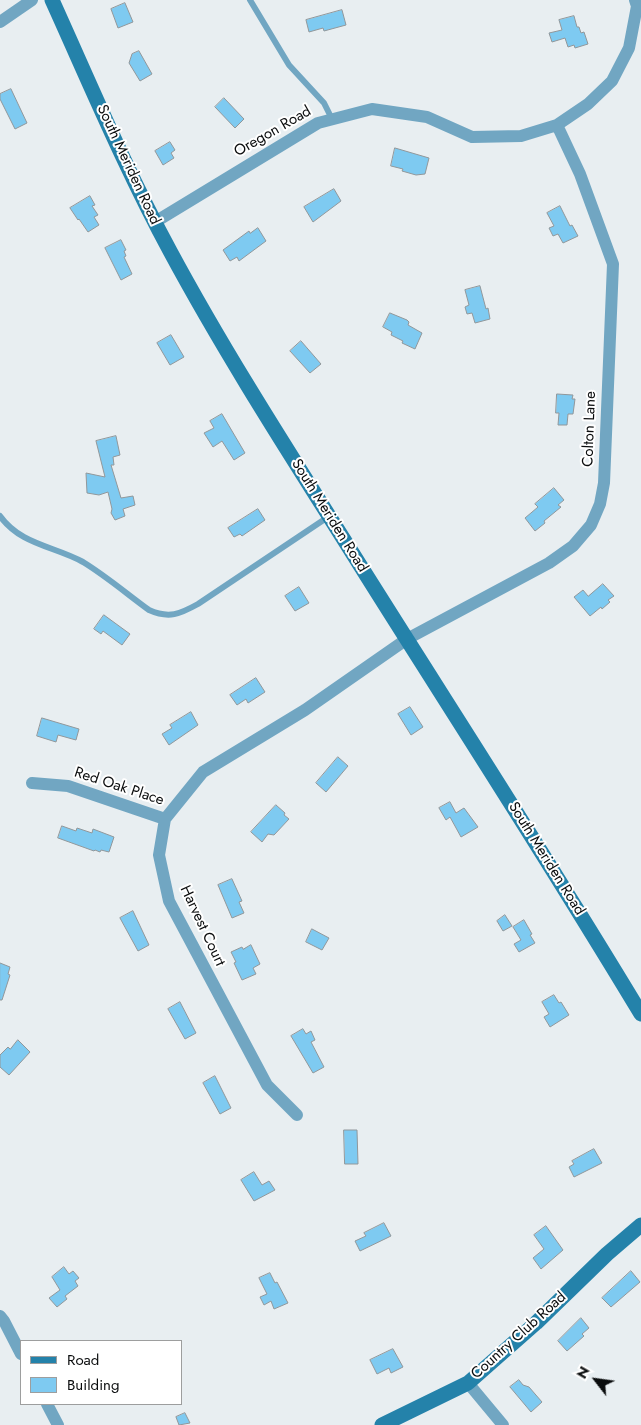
<!DOCTYPE html>
<style>
body{margin:0}
#map{position:relative;width:641px;height:1425px;overflow:hidden;background:#e8eef1;font-family:Jost,sans-serif}
canvas{display:block}
.legend{position:absolute;left:20px;top:1340px;width:162px;height:65px;box-sizing:border-box;background:#fff;border:1px solid #9d9e9e;margin:0;padding:6px 9px;list-style:none;font-size:15px;color:#0a0c0d}
.legend li{display:flex;align-items:center;gap:10px;height:25px}
.legend b{width:25px;border:1px solid #9d9e9e}
.north{position:absolute;left:571px;top:1355px;width:50px;height:50px;-webkit-text-stroke:4px #fff;paint-order:stroke;rotate:300deg;font-size:14px;font-weight:700;line-height:20px;text-align:center;color:#0a0c0d}
.north::after{content:'';display:block;margin:auto;width:18px;height:22px;background:#0a0c0d;clip-path:polygon(50% 0,100% 100%,50% 72%,0 100%)}
</style>
<div id="map">
<canvas width="641" height="1425"></canvas>
<ul class="legend">
<li><b style="height:6px;background:#2482aa"></b>Road</li>
<li><b style="height:14px;background:#7ecaf1"></b>Building</li>
</ul>
<div class="north">N</div>
</div>
<script>
const ctx = document.querySelector('canvas').getContext('2d');
ctx.lineJoin = 'round';
function fill(path, color) {
  ctx.fillStyle = color;
  ctx.fill(path, 'evenodd');
}
function stroke(path, color, width, dash) {
  ctx.strokeStyle = color;
  ctx.lineWidth = width;
  ctx.lineCap = dash ? 'butt' : 'round';
  ctx.setLineDash(dash || []);
  ctx.stroke(path);
}
function drawText(font, color, halo, rows, align = 'center') {
  ctx.font = font + ' Jost,sans-serif';
  ctx.lineWidth = 4;
  ctx.setLineDash([]);
  ctx.textBaseline = 'middle';
  ctx.strokeStyle = halo;
  ctx.fillStyle = color;
  for (const [text, x, y, turn = 0] of rows) {
    ctx.save();
    ctx.translate(x, y);
    ctx.rotate((+turn || 0) * Math.PI / 180);
    ctx.textAlign = isNaN(turn) ? turn : align;
    if (halo) ctx.strokeText(text, 0, 0);
    ctx.fillText(text, 0, 0);
    ctx.restore();
  }
}
const building = new Path2D(`
 M 125,3 L 133,22 L 118,28 L 111,9 Z
 M 342,10 L 346,25 L 324,31 L 323,28 L 309,32 L 306,20 Z
 M 574,16 L 577,27 L 579,27 L 581,33 L 584,32 L 588,44 L 575,48 L 574,45 L 568,47 L 565,38 L 552,42 L 549,33 L 562,30 L 559,20 Z
 M 139,51 L 152,74 L 140,81 L 129,63 L 132,54 Z
 M 11,89 L 27,123 L 15,129 L 0,99 L 0,94 Z
 M 224,98 L 244,119 L 235,128 L 215,107 Z
 M 170,142 L 175,150 L 171,153 L 174,158 L 163,165 L 155,151 Z
 M 395,148 L 429,158 L 425,174 L 416,175 L 402,171 L 403,169 L 391,166 Z
 M 334,189 L 341,201 L 313,222 L 304,207 Z
 M 90,196 L 95,205 L 92,206 L 98,215 L 94,217 L 99,225 L 88,232 L 79,219 L 78,220 L 70,208 Z
 M 560,206 L 570,226 L 572,225 L 578,236 L 563,243 L 558,234 L 553,236 L 549,228 L 554,226 L 547,213 Z
 M 258,228 L 266,241 L 239,261 L 237,257 L 230,261 L 223,250 L 249,231 L 250,233 Z
 M 121,240 L 126,250 L 124,251 L 126,256 L 124,257 L 132,274 L 121,280 L 105,248 Z
 M 480,286 L 486,309 L 488,308 L 490,319 L 475,323 L 472,313 L 467,314 L 465,307 L 469,305 L 465,290 Z
 M 390,313 L 407,320 L 409,322 L 408,325 L 422,333 L 415,349 L 402,343 L 403,341 L 391,335 L 392,332 L 383,327 Z
 M 171,335 L 184,357 L 170,365 L 157,343 Z
 M 301,341 L 321,364 L 310,373 L 290,351 Z
 M 557,394 L 573,395 L 572,399 L 575,399 L 573,414 L 568,414 L 567,425 L 558,425 L 559,413 L 556,413 Z
 M 222,414 L 245,453 L 234,460 L 222,441 L 213,447 L 204,433 L 214,428 L 210,421 Z
 M 116,436 L 120,455 L 113,457 L 114,465 L 111,465 L 121,498 L 133,496 L 135,505 L 123,509 L 125,516 L 115,520 L 111,513 L 112,509 L 108,492 L 99,495 L 87,493 L 86,473 L 105,477 L 96,441 Z
 M 554,488 L 564,500 L 558,505 L 561,507 L 544,521 L 545,523 L 535,531 L 525,518 L 538,507 L 535,504 Z
 M 258,509 L 265,520 L 242,536 L 240,534 L 234,537 L 228,528 Z
 M 603,584 L 614,596 L 608,600 L 610,602 L 602,609 L 601,607 L 590,616 L 574,597 L 583,590 L 588,596 Z
 M 299,587 L 309,603 L 295,611 L 285,596 Z
 M 104,615 L 130,634 L 122,645 L 103,631 L 101,634 L 94,629 Z
 M 256,678 L 265,692 L 248,703 L 246,699 L 237,705 L 230,695 Z
 M 410,707 L 423,727 L 411,735 L 398,714 Z
 M 191,712 L 198,725 L 169,745 L 162,734 L 172,728 L 170,725 Z
 M 42,718 L 79,729 L 76,740 L 58,735 L 56,742 L 37,736 Z
 M 338,757 L 348,766 L 326,792 L 316,783 Z
 M 450,802 L 456,813 L 464,808 L 478,827 L 461,837 L 450,817 L 446,820 L 439,808 Z
 M 276,805 L 285,813 L 284,815 L 289,819 L 274,835 L 268,834 L 262,842 L 251,832 Z
 M 62,826 L 76,831 L 77,828 L 92,833 L 93,829 L 114,837 L 109,852 L 101,850 L 100,852 L 95,850 L 94,851 L 58,838 Z
 M 232,879 L 242,901 L 239,902 L 244,913 L 232,918 L 218,885 Z
 M 133,911 L 149,945 L 138,951 L 120,918 Z
 M 505,915 L 512,926 L 503,931 L 497,921 Z
 M 524,920 L 532,934 L 530,935 L 535,943 L 519,952 L 514,944 L 521,940 L 513,927 Z
 M 312,929 L 329,938 L 322,950 L 306,942 Z
 M 251,945 L 260,964 L 253,968 L 256,974 L 242,980 L 234,963 L 236,962 L 231,952 L 242,947 L 243,949 Z
 M 0,963 L 10,967 L 8,974 L 10,975 L 2,1000 L 0,1000 Z
 M 554,995 L 559,1003 L 561,1002 L 569,1015 L 550,1027 L 544,1017 L 549,1014 L 542,1002 Z
 M 180,1002 L 196,1033 L 185,1039 L 168,1009 Z
 M 303,1029 L 306,1034 L 311,1031 L 315,1040 L 311,1042 L 324,1067 L 313,1073 L 291,1036 Z
 M 18,1040 L 30,1052 L 9,1075 L 0,1067 L 0,1055 L 8,1047 L 10,1049 Z
 M 215,1076 L 231,1108 L 220,1114 L 203,1083 Z
 M 344,1130 L 357,1130 L 358,1164 L 345,1164 Z
 M 594,1149 L 602,1163 L 574,1177 L 569,1167 L 574,1164 L 572,1161 Z
 M 254,1172 L 262,1185 L 269,1181 L 275,1190 L 254,1201 L 241,1180 Z
 M 384,1223 L 391,1236 L 360,1251 L 355,1241 L 366,1236 L 364,1233 Z
 M 546,1226 L 563,1250 L 541,1269 L 533,1258 L 544,1249 L 534,1235 Z
 M 64,1267 L 69,1274 L 73,1271 L 79,1278 L 75,1281 L 78,1286 L 65,1296 L 67,1299 L 57,1307 L 49,1298 L 60,1290 L 52,1277 Z
 M 631,1271 L 640,1282 L 611,1307 L 602,1298 Z
 M 270,1273 L 275,1283 L 277,1282 L 288,1303 L 274,1309 L 271,1301 L 264,1305 L 260,1297 L 267,1294 L 259,1278 Z
 M 581,1318 L 589,1328 L 582,1334 L 584,1336 L 567,1351 L 558,1341 Z
 M 393,1349 L 403,1367 L 391,1373 L 389,1368 L 377,1374 L 370,1360 Z
 M 519,1380 L 523,1385 L 529,1387 L 542,1402 L 531,1412 L 510,1387 Z
 M 185,1413 L 190,1423 L 179,1425 L 176,1417 Z`);
const lane = new Path2D(`
 M 250,0 L 289,65 L 324,103 L 332,119
 M 0,516 C 21,545 54,546 83,562 C 106,576 127,594 149,610 C 169,619 180,614 198,604 L 328,517`);
const street = new Path2D(`
 M 0,22 L 32,0
 M 155,222 L 318,123 L 372,109 L 427,117 L 472,137 L 521,136 L 557,125 L 588,104 L 612,81 L 629,48 L 637,6 L 635,0
 M 32,783 L 68,786 L 165,819
 M 297,1115 L 267,1085 L 169,901 L 159,855 L 165,819 L 203,772 L 305,710 L 407,639 L 549,563 L 573,546 L 591,525 L 600,504 L 604,483 L 613,264 L 580,174 L 557,125
 M 0,1316 L 4,1321 L 21,1354
 M 468,1383 L 503,1425
 M 47,1404 L 58,1425`);
const secondary = new Path2D(`
 M 52,0 C 90,84 126,170 170,251 C 226,355 290,454 353,554 C 449,707 548,859 641,1014
 M 382,1425 L 468,1383 L 536,1323 L 607,1254 L 641,1225`);
const streetNames = [
 ["Oregon Road",273,132,-30],
 ["South Meriden Road",128,165,65],
 ["Colton Lane",590,429,-88],
 ["South Meriden Road",329,516,58],
 ["Red Oak Place",119,787,18],
 ["South Meriden Road",546,859,58],
 ["Harvest Court",202,926,65],
 ["Country Club Road",519,1336,-42]
];
fill(building, '#7ecaf1');
stroke(building, '#91979a', 1);
stroke(lane, '#71a6c2', 6);
stroke(street, '#71a6c2', 12);
stroke(secondary, '#2482aa', 15);
drawText('15px', '#0a0c0d', '#fff', streetNames);
</script>
